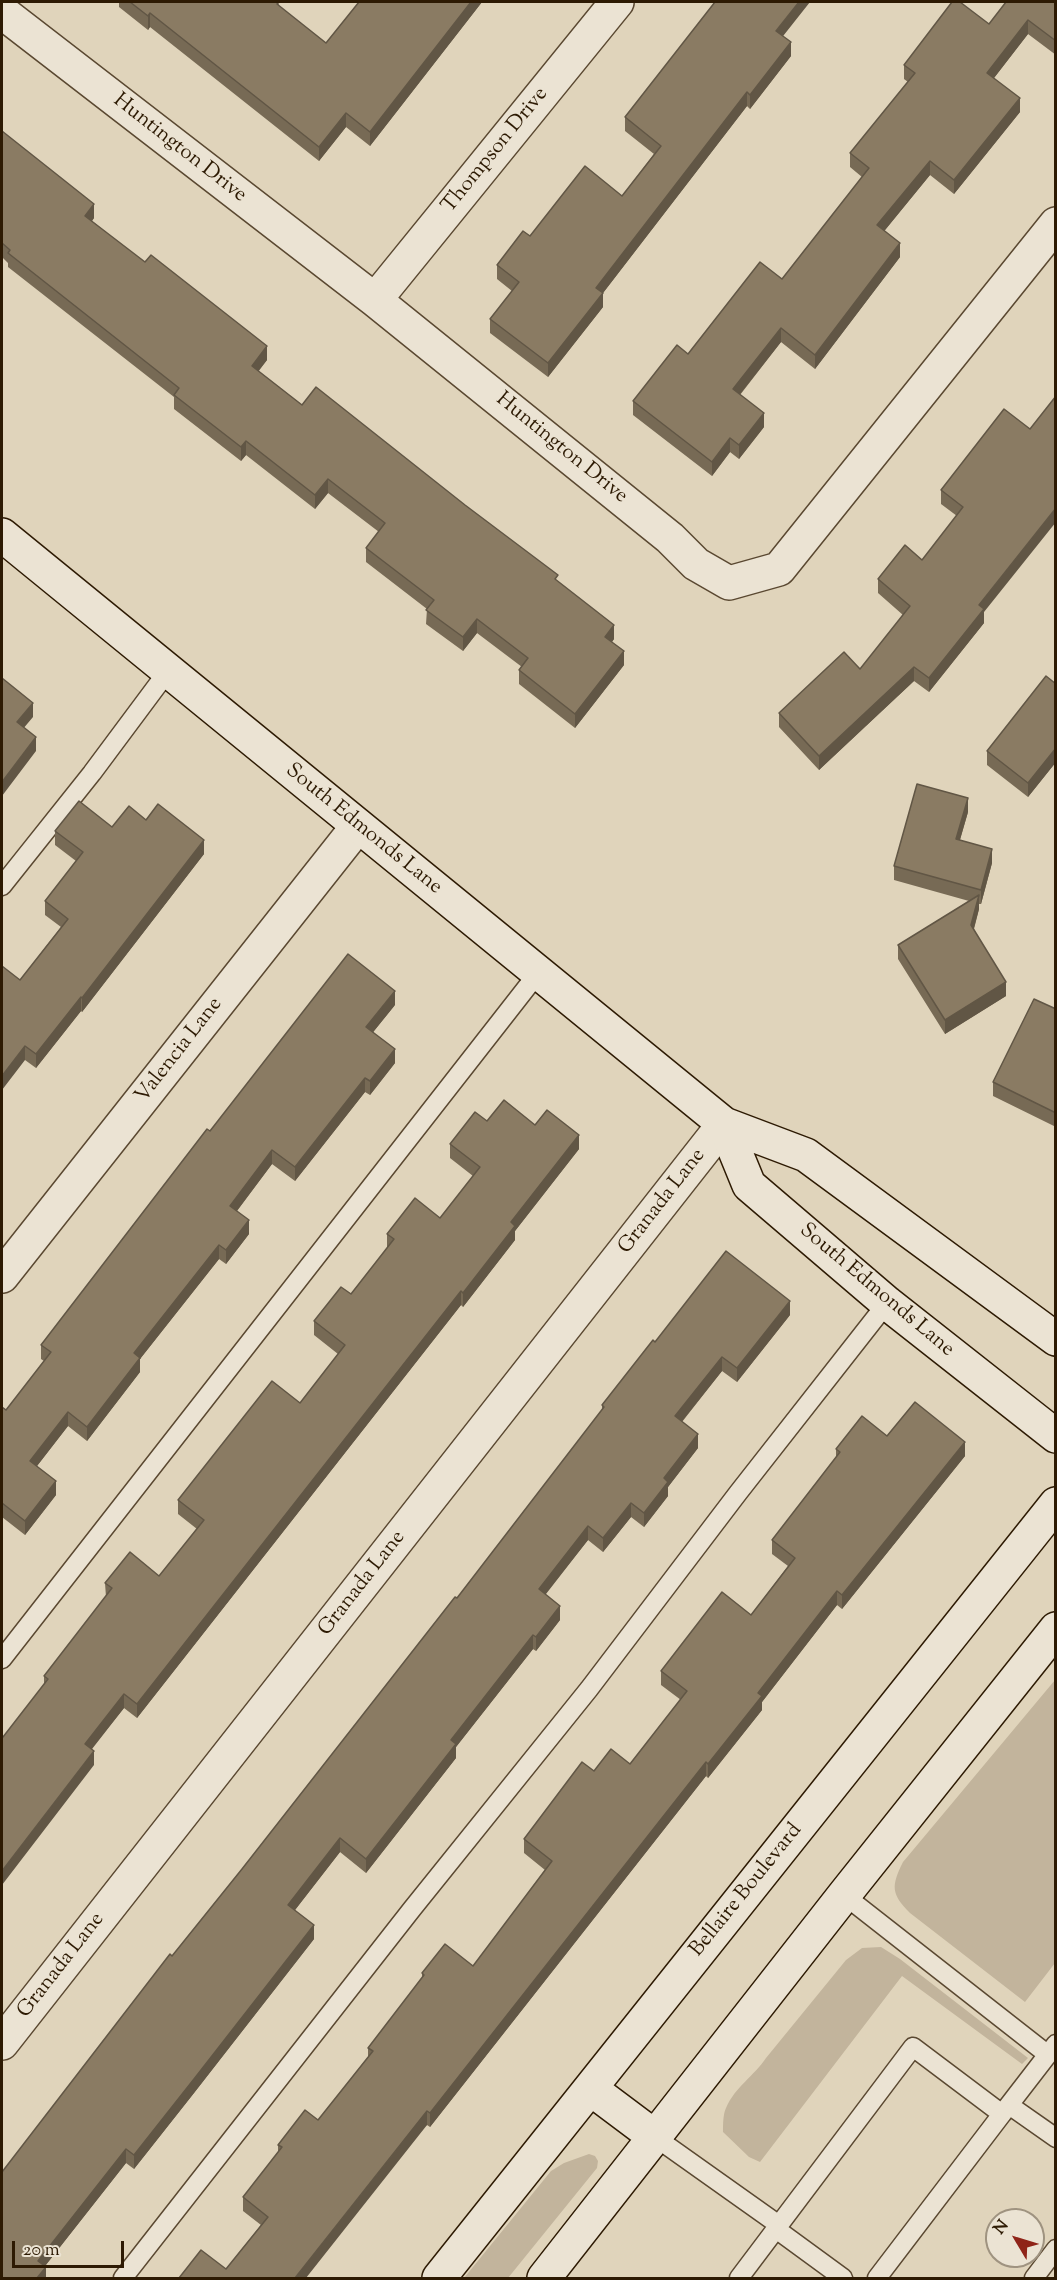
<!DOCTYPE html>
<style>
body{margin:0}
#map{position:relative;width:1057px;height:2280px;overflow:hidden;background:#e0d4bb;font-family:"Sorts Mill Goudy",serif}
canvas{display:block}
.frame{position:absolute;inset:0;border:3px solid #2d1a03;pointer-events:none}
.north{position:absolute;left:985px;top:2208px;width:60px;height:60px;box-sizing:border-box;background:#ebe3d3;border:2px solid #9f9380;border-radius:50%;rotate:308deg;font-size:16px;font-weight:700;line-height:24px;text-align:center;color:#2d1a03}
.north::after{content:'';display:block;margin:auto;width:21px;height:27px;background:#8f2418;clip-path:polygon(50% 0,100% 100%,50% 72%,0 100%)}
.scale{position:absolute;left:12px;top:2241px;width:112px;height:27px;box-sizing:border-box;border:3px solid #2d1a03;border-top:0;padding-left:8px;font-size:18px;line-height:21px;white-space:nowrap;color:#2d1a03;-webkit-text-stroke:4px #ebe3d3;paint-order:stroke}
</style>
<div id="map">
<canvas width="1057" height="2280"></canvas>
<div class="frame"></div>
<div class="north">N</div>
<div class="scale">20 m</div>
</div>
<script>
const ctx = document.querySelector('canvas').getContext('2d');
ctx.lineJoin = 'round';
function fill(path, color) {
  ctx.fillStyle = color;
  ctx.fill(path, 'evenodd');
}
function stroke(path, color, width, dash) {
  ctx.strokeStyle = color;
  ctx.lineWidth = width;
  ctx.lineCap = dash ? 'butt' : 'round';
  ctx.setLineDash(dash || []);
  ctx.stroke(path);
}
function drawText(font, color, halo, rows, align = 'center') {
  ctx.font = font + ' "Sorts Mill Goudy",serif';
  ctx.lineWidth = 4.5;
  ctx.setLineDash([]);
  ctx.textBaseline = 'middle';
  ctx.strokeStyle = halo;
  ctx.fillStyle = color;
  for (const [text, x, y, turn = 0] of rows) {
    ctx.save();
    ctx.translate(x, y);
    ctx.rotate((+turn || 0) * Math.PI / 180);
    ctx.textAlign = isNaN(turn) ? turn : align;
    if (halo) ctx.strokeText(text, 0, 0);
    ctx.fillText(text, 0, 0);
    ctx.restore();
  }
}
const green = new Path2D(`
 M 1055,1680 L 1055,1963 L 1025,2002 L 910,1913 C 891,1894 891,1886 903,1862 Z
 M 881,1947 L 900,1959 L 1028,2058 L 1022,2064 L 902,1976 L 760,2162 L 749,2157 L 723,2132 C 723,2125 723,2114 726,2108 C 735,2087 754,2076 766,2058 L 846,1960 L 862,1948 Z
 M 589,2154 L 595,2156 L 598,2161 L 597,2168 L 508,2278 L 464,2278 L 551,2171 L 564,2163 Z`);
const lane = new Path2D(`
 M 2,886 L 92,773 L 168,671
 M 2,1659 L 538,973
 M 844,1895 L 1047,2054
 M 1009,2105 L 1056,2138
 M 655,2137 L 779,2225
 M 776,2229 L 843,2278
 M 123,2278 L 412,1909 L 589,1689 L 738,1493 L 887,1303
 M 739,2278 L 913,2047 L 1002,2114 L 1056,2044
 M 877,2278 L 1002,2114
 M 1034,2278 L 1056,2249`);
const street = new Path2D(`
 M 2,12 L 375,300 L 670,538 L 696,564 L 729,583 L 779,569 L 1056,224
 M 375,300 L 617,2
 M 2,1276 L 358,826
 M 2,2043 L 724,1124`);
const secondary = new Path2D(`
 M 2,535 L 724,1124 L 806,1155 L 1056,1339
 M 724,1124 L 749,1185 L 887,1303 L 1056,1436
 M 591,2089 L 655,2137
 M 439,2278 L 1056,1504
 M 544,2278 L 844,1895 L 1056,1629`);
const wall = new Path2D(`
 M 119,2 L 278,2 L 279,6 L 326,43 L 359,2 L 482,2 L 370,146 L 346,127 L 319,161 L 150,27 L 148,30 L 119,7 Z
 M 1056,2 L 1056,55 L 1028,34 L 994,78 L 1020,112 L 954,194 L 930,175 L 884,231 L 900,257 L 815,369 L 781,342 L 740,395 L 764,427 L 739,459 L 730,452 L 712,476 L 633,415 L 633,401 L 688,354 L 782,279 L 862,177 L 850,167 L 850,153 L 908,82 L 904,79 L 904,65 L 989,24 Z
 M 783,36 L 791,56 L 750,109 L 747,106 L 603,293 L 603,307 L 548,377 L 490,333 L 490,319 L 512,291 L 497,279 L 497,265 L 530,236 L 622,196 L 654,154 L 625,131 L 625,117 Z
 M 2,131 L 94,218 L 92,221 L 267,360 L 258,371 L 302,405 L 558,582 L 614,639 L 612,642 L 624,665 L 575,728 L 519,684 L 519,670 L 522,667 L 477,633 L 463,651 L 426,624 L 427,609 L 366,562 L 366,548 L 379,532 L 328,493 L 315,509 L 246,455 L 241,461 L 174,409 L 174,397 L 8,267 L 8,263 L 2,257 Z
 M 1056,353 L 1056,370 L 1054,369 L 1054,355 Z
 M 1004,409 L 984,612 L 984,623 L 929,692 L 914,681 L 819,770 L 779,727 L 779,713 L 860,669 L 903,615 L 878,593 L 878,579 L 922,560 L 957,516 L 941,504 L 941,490 Z
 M 1056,684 L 1056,762 L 1028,797 L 987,765 L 987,751 Z
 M 968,812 L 960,840 L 992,863 L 981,904 L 979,904 L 979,909 L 974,929 L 1006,996 L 945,1034 L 898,959 L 898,945 L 969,901 L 894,880 L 894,866 Z
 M 146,820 L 204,854 L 82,1012 L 81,1011 L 36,1068 L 25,1060 L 20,980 L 61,927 L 45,915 L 45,901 L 76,861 L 55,845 L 55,831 L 112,827 Z
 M 395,1005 L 373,1032 L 395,1063 L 370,1095 L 365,1092 L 295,1181 L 272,1164 L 237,1211 L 249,1234 L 226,1264 L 219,1259 L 140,1359 L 140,1372 L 87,1441 L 68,1426 L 37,1466 L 56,1495 L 25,1535 L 2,1517 L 2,1407 L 6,1410 L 44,1361 L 41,1359 L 41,1345 L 210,1131 Z
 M 1056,1009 L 1056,1127 L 993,1096 L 993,1082 Z
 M 487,1121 L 535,1125 L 579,1149 L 515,1231 L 515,1240 L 463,1307 L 461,1305 L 137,1718 L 124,1708 L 91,1749 L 94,1765 L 3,1737 L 44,1685 L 44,1676 L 106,1597 L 105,1583 L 159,1576 L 197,1529 L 178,1514 L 178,1500 L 300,1403 L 338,1354 L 314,1335 L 314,1321 L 351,1294 L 387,1248 L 387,1234 L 440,1218 L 473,1176 L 450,1158 L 450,1144 Z
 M 790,1315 L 737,1382 L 722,1371 L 682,1422 L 698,1448 L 668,1487 L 668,1496 L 644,1527 L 631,1517 L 603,1552 L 588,1540 L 545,1594 L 560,1620 L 536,1651 L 533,1649 L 456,1747 L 456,1758 L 366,1873 L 340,1852 L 295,1910 L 314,1939 L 194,2093 L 134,2169 L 126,2163 L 45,2266 L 46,2278 L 2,2278 L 172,1956 L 242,1869 L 457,1598 L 602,1411 L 602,1405 L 655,1342 Z
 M 887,1436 L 965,1456 L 842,1609 L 837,1605 L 762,1702 L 762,1710 L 708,1778 L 706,1776 L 430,2127 L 427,2125 L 226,2269 L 261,2225 L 243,2211 L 243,2197 L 278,2152 L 278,2145 L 318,2120 L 368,2057 L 368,2048 L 422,1979 L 422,1973 L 473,1966 L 545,1870 L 524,1853 L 524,1839 L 594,1771 L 630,1764 L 681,1700 L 661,1685 L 661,1671 L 751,1615 L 788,1566 L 772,1554 L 772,1540 L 836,1457 L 836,1449 Z`);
const shadedWall = new Path2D(`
 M 471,2 L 482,2 L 370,146 L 370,132 Z
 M 799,2 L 810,2 L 776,45 L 776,31 Z
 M 150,13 L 150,27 L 148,30 L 148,16 Z
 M 1028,20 L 1028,34 L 987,87 L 987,73 Z
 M 791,42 L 791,56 L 750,109 L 750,95 Z
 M 747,92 L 747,106 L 603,293 L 603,307 L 548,377 L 548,363 L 596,288 Z
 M 1020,98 L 1020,112 L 954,194 L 954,180 Z
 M 346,113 L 346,127 L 319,161 L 319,147 Z
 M 930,161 L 930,175 L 877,240 L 877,225 Z
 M 94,204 L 94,218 L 85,230 L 85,216 Z
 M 900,243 L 900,257 L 815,369 L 815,355 Z
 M 781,328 L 781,342 L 733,403 L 733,389 Z
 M 267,346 L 267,360 L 252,380 L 252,366 Z
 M 764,413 L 764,427 L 739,459 L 739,445 Z
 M 730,438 L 730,452 L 712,476 L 712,462 Z
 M 246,441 L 246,455 L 241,461 L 241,447 Z
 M 328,479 L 328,493 L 315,509 L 315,495 Z
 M 1056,508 L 1056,522 L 984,612 L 984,623 L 929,692 L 929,678 L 979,605 Z
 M 477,619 L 477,633 L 463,651 L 463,637 Z
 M 614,625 L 614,639 L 605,651 L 605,637 Z
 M 624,651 L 624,665 L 575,728 L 575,714 Z
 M 914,667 L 914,681 L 819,770 L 819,756 Z
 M 33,703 L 33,717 L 17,736 L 17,722 Z
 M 36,737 L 36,751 L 2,796 L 2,782 Z
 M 1056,748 L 1056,762 L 1028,797 L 1028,783 Z
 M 968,798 L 968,812 L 956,853 L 956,839 Z
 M 204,840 L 204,854 L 82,1012 L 82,998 Z
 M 992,849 L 992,863 L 981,904 L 981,890 Z
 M 979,895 L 979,909 L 971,939 L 971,925 Z
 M 1006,982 L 1006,996 L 945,1034 L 945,1020 Z
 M 395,991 L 395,1005 L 366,1041 L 366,1027 Z
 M 81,997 L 81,1011 L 36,1068 L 36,1054 Z
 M 25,1046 L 25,1060 L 2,1090 L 2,1076 Z
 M 395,1049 L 395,1063 L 370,1095 L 370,1081 Z
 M 365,1078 L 365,1092 L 295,1181 L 295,1167 Z
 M 579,1135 L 579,1149 L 515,1231 L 515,1240 L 463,1307 L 463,1293 L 511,1222 Z
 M 272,1150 L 272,1164 L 230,1220 L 230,1206 Z
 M 249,1220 L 249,1234 L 226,1264 L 226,1250 Z
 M 219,1245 L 219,1259 L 140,1359 L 140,1372 L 87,1441 L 87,1427 L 134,1353 Z
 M 461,1291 L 461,1305 L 137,1718 L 137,1704 Z
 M 790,1301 L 790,1315 L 737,1382 L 737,1368 Z
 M 722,1357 L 722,1371 L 675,1430 L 675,1416 Z
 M 68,1412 L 68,1426 L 30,1475 L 30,1461 Z
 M 698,1434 L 698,1448 L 668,1487 L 668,1496 L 644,1527 L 644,1513 L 664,1478 Z
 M 965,1442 L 965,1456 L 842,1609 L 842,1595 Z
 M 56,1481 L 56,1495 L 25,1535 L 25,1521 Z
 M 631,1503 L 631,1517 L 603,1552 L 603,1538 Z
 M 588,1526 L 588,1540 L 539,1603 L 539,1589 Z
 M 837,1591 L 837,1605 L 762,1702 L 762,1710 L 708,1778 L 708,1764 L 758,1693 Z
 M 560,1606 L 560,1620 L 536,1651 L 536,1637 Z
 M 533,1635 L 533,1649 L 456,1747 L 456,1758 L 366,1873 L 366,1859 L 451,1740 Z
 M 124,1694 L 124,1708 L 85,1758 L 85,1744 Z
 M 94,1751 L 94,1765 L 2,1885 L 2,1871 Z
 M 706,1762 L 706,1776 L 430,2127 L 430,2113 Z
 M 340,1838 L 340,1852 L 288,1919 L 288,1905 Z
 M 314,1925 L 314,1939 L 194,2093 L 134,2169 L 134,2155 Z
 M 427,2111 L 427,2125 L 306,2278 L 295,2278 Z
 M 126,2149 L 126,2163 L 38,2275 L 38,2261 Z
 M 46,2267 L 46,2278 L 37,2278 Z`);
const building = new Path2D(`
 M 130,2 L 279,2 L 277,4 L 326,43 L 359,2 L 471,2 L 370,132 L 346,113 L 319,147 L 150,13 L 148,16 Z
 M 715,2 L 799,2 L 776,31 L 791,42 L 750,95 L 747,92 L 596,288 L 603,293 L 548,363 L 490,319 L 519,282 L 497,265 L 523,231 L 530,236 L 585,166 L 622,196 L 661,146 L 625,117 Z
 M 952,2 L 960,2 L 989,24 L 1006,2 L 1056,2 L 1056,41 L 1028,20 L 987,73 L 1020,98 L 954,180 L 930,161 L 877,225 L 900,243 L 815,355 L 781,328 L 733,389 L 764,413 L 739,445 L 730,438 L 712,462 L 633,401 L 677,345 L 688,354 L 760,262 L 782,279 L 869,168 L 850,153 L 915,73 L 904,65 Z
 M 2,131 L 94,204 L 85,216 L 145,262 L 151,255 L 267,346 L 252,366 L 302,405 L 316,387 L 465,505 L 558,575 L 555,579 L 614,625 L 605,637 L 624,651 L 575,714 L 519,670 L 528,658 L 477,619 L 463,637 L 426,610 L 434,600 L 366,548 L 385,523 L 328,479 L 315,495 L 246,441 L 241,447 L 174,395 L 179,388 L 8,253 L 10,250 L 2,243 Z
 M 1056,396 L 1056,508 L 979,605 L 984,609 L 929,678 L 914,667 L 819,756 L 779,713 L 844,652 L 860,669 L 910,606 L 878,579 L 905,545 L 922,560 L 963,507 L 941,490 L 1004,409 L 1030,429 Z
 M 1046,676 L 1056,684 L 1056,748 L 1028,783 L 987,751 Z
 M 2,678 L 33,703 L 17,722 L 36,737 L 2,782 Z
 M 917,784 L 968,798 L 956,839 L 992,849 L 981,890 L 894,866 Z
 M 79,801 L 112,827 L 129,806 L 146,820 L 158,804 L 204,840 L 82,998 L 81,997 L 36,1054 L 25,1046 L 2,1076 L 2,966 L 20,980 L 68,919 L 45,901 L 83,852 L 55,831 Z
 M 979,895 L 971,925 L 1006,982 L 945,1020 L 898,945 Z
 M 348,954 L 395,991 L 366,1027 L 395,1049 L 370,1081 L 365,1078 L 295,1167 L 272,1150 L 230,1206 L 249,1220 L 226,1250 L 219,1245 L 134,1353 L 140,1358 L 87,1427 L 68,1412 L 30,1461 L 56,1481 L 25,1521 L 2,1503 L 2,1407 L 6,1410 L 51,1352 L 41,1345 L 207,1129 L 210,1131 Z
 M 1034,999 L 1056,1009 L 1056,1113 L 993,1082 Z
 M 504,1100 L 535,1125 L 547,1110 L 579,1135 L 511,1222 L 515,1226 L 463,1293 L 461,1291 L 137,1704 L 124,1694 L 85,1744 L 94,1751 L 2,1871 L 2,1736 L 3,1737 L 48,1679 L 44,1676 L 112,1588 L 105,1583 L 130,1552 L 159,1576 L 204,1520 L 178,1500 L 272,1381 L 300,1403 L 345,1345 L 314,1321 L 341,1287 L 351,1294 L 394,1239 L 387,1234 L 415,1198 L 440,1218 L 480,1167 L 450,1144 L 475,1112 L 487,1121 Z
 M 726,1251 L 790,1301 L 737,1368 L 722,1357 L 675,1416 L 698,1434 L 664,1478 L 668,1482 L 644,1513 L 631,1503 L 603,1538 L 588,1526 L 539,1589 L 560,1606 L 536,1637 L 533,1635 L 451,1740 L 456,1744 L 366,1859 L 340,1838 L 288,1905 L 314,1925 L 194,2079 L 134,2155 L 126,2149 L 38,2261 L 46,2267 L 37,2278 L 2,2278 L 2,2172 L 170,1954 L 172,1956 L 242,1869 L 455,1597 L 457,1598 L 604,1407 L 602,1405 L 653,1340 L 655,1342 Z
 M 915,1402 L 965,1442 L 842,1595 L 837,1591 L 758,1693 L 762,1696 L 708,1764 L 706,1762 L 430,2113 L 427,2111 L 295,2278 L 179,2278 L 201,2250 L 226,2269 L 268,2217 L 243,2197 L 282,2147 L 278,2145 L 305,2110 L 318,2120 L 373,2051 L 368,2048 L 424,1975 L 422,1973 L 445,1944 L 473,1966 L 552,1861 L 524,1839 L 582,1762 L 594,1771 L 611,1749 L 630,1764 L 687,1691 L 661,1671 L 722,1592 L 751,1615 L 795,1558 L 772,1540 L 840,1452 L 836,1449 L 862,1416 L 887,1436 Z`);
const streetNames = [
 ["Huntington Drive",179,149,38],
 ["Thompson Drive",496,151,-51],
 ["Huntington Drive",561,449,39],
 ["South Edmonds Lane",363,830,39],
 ["Valencia Lane",180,1051,-52],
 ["Granada Lane",663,1202,-52],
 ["South Edmonds Lane",876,1291,40],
 ["Granada Lane",363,1584,-52],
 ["Bellaire Boulevard",747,1891,-51],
 ["Granada Lane",62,1966,-52]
];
fill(green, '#c2b49c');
stroke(lane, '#5a4831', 21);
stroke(street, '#5a4831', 36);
stroke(secondary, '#2d1a03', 36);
stroke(lane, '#ebe3d3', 18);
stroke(street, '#ebe3d3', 33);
stroke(secondary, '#ebe3d3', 33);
fill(wall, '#776a55');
fill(shadedWall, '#615645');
fill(building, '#8a7b63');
stroke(building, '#615645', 1.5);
drawText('21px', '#2d1a03', '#ebe3d3', streetNames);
</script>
